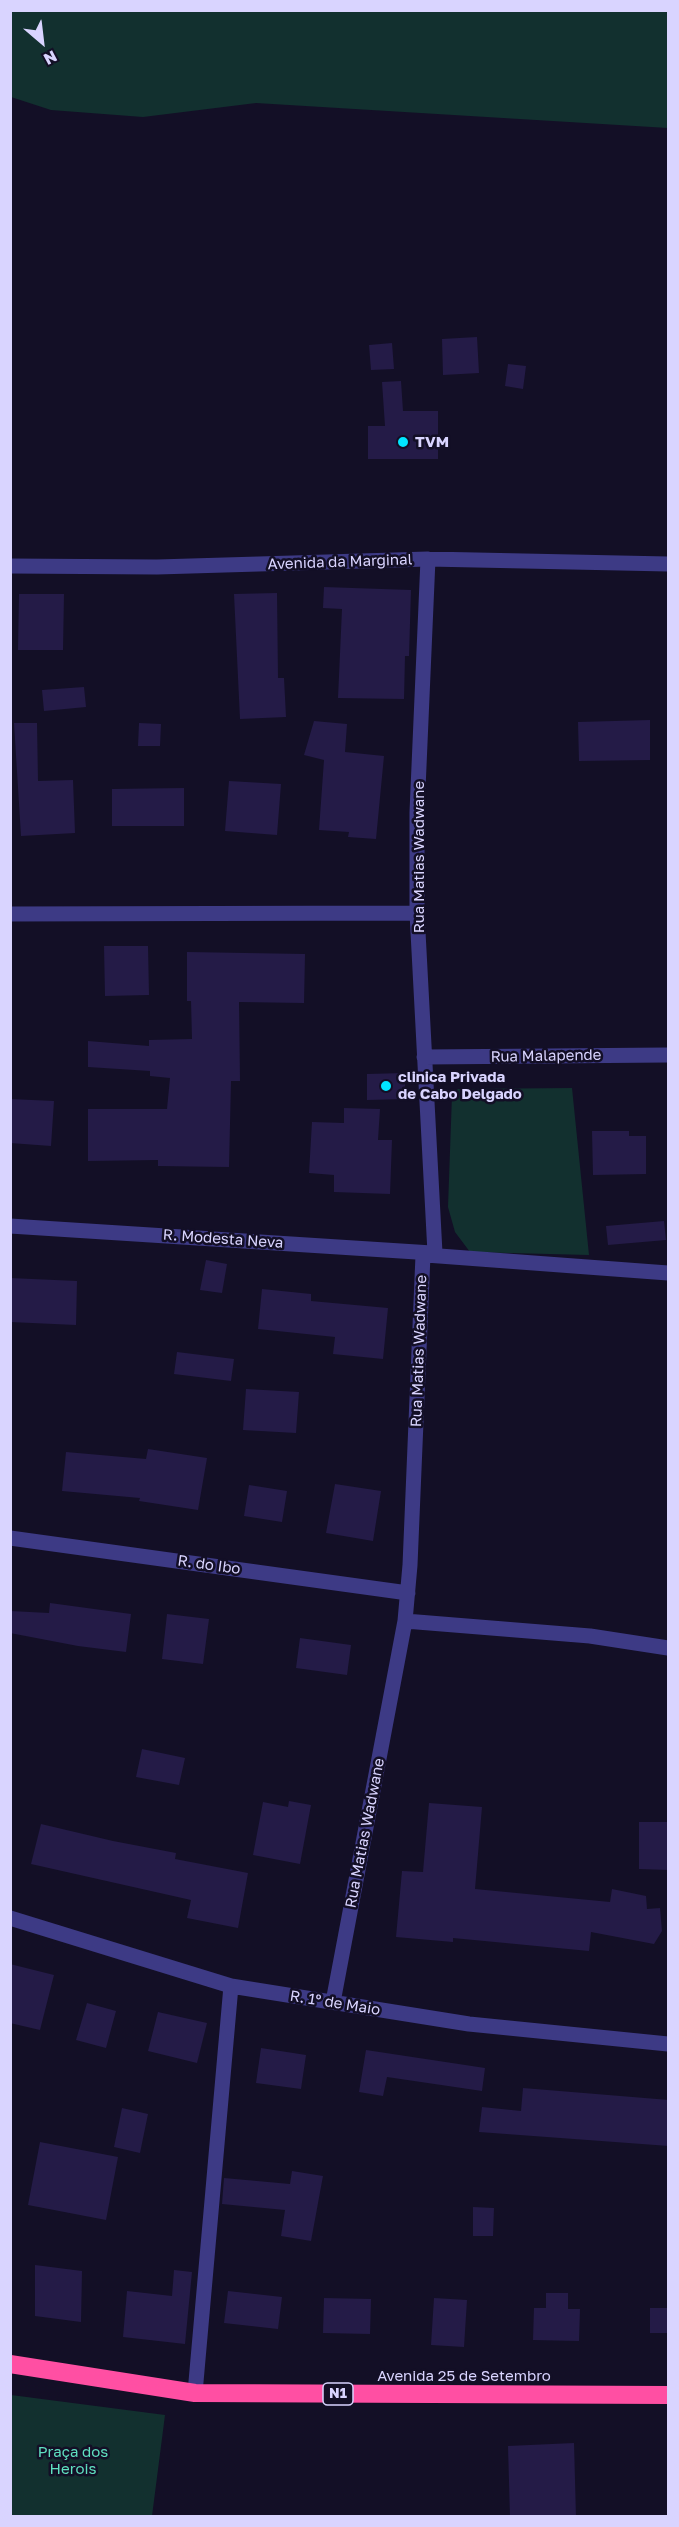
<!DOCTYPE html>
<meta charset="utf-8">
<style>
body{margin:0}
#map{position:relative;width:679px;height:2527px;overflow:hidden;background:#130f26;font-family:"Golos Text",sans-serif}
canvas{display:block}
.frame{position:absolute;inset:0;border:12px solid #d9d4ff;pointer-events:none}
.north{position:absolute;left:12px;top:12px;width:60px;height:60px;-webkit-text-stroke:4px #130f26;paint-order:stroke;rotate:152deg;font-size:16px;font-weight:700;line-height:24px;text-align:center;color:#d9d4ff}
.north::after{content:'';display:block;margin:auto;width:21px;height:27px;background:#d9d4ff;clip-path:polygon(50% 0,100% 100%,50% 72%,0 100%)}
</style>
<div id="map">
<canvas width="679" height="2527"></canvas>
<div class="frame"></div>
<div class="north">N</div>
</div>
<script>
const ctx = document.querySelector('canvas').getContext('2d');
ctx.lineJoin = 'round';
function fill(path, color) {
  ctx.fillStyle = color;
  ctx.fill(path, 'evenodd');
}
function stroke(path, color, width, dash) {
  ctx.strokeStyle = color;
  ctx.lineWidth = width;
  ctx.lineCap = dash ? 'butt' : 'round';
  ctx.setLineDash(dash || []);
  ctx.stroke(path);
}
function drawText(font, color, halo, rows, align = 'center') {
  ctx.font = font + ' "Golos Text",sans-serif';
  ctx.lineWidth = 5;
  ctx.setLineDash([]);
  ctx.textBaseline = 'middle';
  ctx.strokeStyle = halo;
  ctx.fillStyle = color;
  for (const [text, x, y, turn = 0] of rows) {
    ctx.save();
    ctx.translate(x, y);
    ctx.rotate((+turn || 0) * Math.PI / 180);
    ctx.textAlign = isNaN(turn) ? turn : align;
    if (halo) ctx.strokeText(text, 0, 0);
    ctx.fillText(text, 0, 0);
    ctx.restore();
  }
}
const green = new Path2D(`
 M 11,10 L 668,11 L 668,128 L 256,103 L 143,117 L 51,110 L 11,97 Z
 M 572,1088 L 589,1255 L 470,1252 L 455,1232 L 448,1207 L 452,1095 L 458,1089 Z
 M 11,2395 L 165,2415 L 152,2516 L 11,2516 Z`);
const building = new Path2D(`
 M 477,337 L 479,373 L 443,375 L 442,339 Z
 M 392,343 L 394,369 L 371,370 L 369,345 Z
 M 508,364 L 526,366 L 523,389 L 505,386 Z
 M 401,381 L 403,411 L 438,411 L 438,459 L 368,459 L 368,426 L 385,426 L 382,382 Z
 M 324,587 L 411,590 L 409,656 L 405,656 L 404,699 L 338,698 L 342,609 L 323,608 Z
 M 277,593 L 278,678 L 284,678 L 286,717 L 240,719 L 234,594 Z
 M 19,594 L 64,594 L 63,650 L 18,650 Z
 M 84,687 L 86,707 L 44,711 L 42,690 Z
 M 650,720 L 650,760 L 579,761 L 578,722 Z
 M 314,721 L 347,724 L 345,752 L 384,756 L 376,839 L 348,837 L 349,832 L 319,830 L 324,760 L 304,755 Z
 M 14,723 L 37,723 L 38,781 L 73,780 L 75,833 L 21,836 Z
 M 139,723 L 161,724 L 160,746 L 138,746 Z
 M 229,781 L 281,784 L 277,835 L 225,831 Z
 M 184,788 L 184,826 L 112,826 L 112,789 Z
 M 104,946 L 148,946 L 149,995 L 105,996 Z
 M 187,952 L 305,954 L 304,1003 L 239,1002 L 240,1081 L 231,1081 L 229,1167 L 158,1166 L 158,1160 L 88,1161 L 88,1109 L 167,1109 L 170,1078 L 150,1076 L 150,1071 L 88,1067 L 88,1041 L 149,1046 L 149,1040 L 192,1039 L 191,1001 L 187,1001 Z
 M 405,1073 L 405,1099 L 367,1100 L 367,1074 Z
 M 10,1099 L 54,1101 L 51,1146 L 10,1143 Z
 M 344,1108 L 380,1109 L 378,1140 L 392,1140 L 390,1194 L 334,1192 L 334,1175 L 309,1173 L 312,1122 L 344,1123 Z
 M 592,1131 L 629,1131 L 629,1136 L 646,1136 L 646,1174 L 593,1175 Z
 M 664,1221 L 666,1240 L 608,1245 L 606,1226 Z
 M 206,1260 L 227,1264 L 222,1293 L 200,1290 Z
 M 10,1278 L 77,1281 L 76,1325 L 10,1322 Z
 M 262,1289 L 311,1294 L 311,1301 L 388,1308 L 383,1359 L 333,1354 L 335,1337 L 258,1329 Z
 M 177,1352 L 234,1359 L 231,1381 L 174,1374 Z
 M 246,1389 L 299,1392 L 296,1433 L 243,1430 Z
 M 148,1449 L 207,1458 L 198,1510 L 139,1501 L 140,1498 L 62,1491 L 66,1452 L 146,1459 Z
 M 335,1484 L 381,1491 L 373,1541 L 326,1533 Z
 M 249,1485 L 287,1491 L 282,1522 L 244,1516 Z
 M 50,1603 L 131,1614 L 126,1652 L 78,1646 L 10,1633 L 10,1611 L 49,1613 Z
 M 167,1614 L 209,1619 L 203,1664 L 162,1659 Z
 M 300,1638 L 351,1645 L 347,1675 L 296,1668 Z
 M 142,1749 L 185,1758 L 179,1785 L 136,1777 Z
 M 289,1801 L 311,1805 L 300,1864 L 253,1855 L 263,1802 L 288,1807 Z
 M 429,1803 L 482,1807 L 475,1889 L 610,1902 L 612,1889 L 646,1896 L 647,1909 L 660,1908 L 662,1931 L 654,1944 L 591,1932 L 589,1951 L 453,1938 L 453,1942 L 396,1937 L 402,1871 L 423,1872 Z
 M 639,1822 L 669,1822 L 669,1870 L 639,1869 Z
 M 41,1824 L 113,1841 L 176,1853 L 175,1859 L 248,1873 L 238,1928 L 187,1918 L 191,1900 L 31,1864 Z
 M 10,1964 L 54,1975 L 40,2030 L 10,2023 Z
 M 87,2003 L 116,2011 L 106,2048 L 76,2040 Z
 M 158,2012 L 207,2023 L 197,2063 L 148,2051 Z
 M 261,2048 L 306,2055 L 301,2089 L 256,2083 Z
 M 366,2050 L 485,2068 L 482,2091 L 387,2077 L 383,2096 L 359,2092 Z
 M 523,2088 L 669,2100 L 669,2146 L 479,2132 L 482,2107 L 521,2111 Z
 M 122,2108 L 148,2114 L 140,2153 L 114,2147 Z
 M 40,2142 L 118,2157 L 106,2220 L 28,2205 Z
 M 292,2171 L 323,2176 L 311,2241 L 281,2236 L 285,2210 L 222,2204 L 224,2178 L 290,2184 Z
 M 473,2207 L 494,2208 L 493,2236 L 473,2236 Z
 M 35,2265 L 82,2271 L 81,2322 L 35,2316 Z
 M 174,2270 L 192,2272 L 185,2344 L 123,2337 L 127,2291 L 172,2296 Z
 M 228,2291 L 282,2297 L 278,2329 L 224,2323 Z
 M 546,2293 L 568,2293 L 568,2309 L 580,2309 L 579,2341 L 533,2340 L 534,2308 L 546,2308 Z
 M 324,2298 L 371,2299 L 370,2334 L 323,2333 Z
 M 434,2298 L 467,2300 L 464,2347 L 431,2345 Z
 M 650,2308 L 669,2308 L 669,2333 L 650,2333 Z
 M 574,2443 L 576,2517 L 510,2517 L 508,2446 Z`);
const street = new Path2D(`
 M 10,566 L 157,567 L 428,559 L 668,564
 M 10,914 L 417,913
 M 424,1057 L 668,1055
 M 10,1226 L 432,1253
 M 426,1255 L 668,1273
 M 10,1538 L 408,1593
 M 405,1621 L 590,1636 L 668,1648
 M 10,1918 L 231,1986 L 469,2024 L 668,2044
 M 333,2002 L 405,1621 L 410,1565 L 423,1255 L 435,1253 L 417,913 L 417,812 L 428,559
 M 195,2393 L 231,1986`);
const highway = new Path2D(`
 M 10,2364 L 195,2393 L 668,2395`);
const markers = [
 [403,442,6,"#00e5ff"],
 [386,1086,6,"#00e5ff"]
];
const shields = [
 [338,2394,30]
];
const shieldNames = [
 ["N1",338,2394]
];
const poiNames = [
 ["TVM",415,442],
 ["clinica Privada",398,1077],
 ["de Cabo Delgado",398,1094]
];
const streetNames = [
 ["Avenida da Marginal",340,562,-2],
 ["Rua Matias Wadwane",419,857,-90],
 ["Rua Malapende",546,1056,-1],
 ["R. Modesta Neva",223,1239,4],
 ["Rua Matias Wadwane",419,1351,-88],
 ["R. do Ibo",209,1565,8],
 ["Rua Matias Wadwane",365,1833,-79],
 ["R. 1º de Maio",335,2003,9],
 ["Avenida 25 de Setembro",464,2376]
];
const parkNames = [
 ["Praça dos",73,2452],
 ["Herois",73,2469]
];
fill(green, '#12302f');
fill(building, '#241b47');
stroke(street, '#3d3a85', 15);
stroke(highway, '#ff4fa3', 18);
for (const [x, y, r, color] of markers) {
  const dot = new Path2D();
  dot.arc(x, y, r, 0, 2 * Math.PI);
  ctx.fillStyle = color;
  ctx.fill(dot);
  stroke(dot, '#130f26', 2);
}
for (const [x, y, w] of shields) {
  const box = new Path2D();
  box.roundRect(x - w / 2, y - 11, w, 22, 4.5);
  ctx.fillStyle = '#130f26';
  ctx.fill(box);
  stroke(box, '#d9d4ff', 1.5);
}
drawText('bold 14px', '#d9d4ff', null, shieldNames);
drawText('bold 15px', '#d9d4ff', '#130f26', poiNames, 'left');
drawText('15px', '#d9d4ff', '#130f26', streetNames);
drawText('15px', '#5fe0c0', '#130f26', parkNames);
</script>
